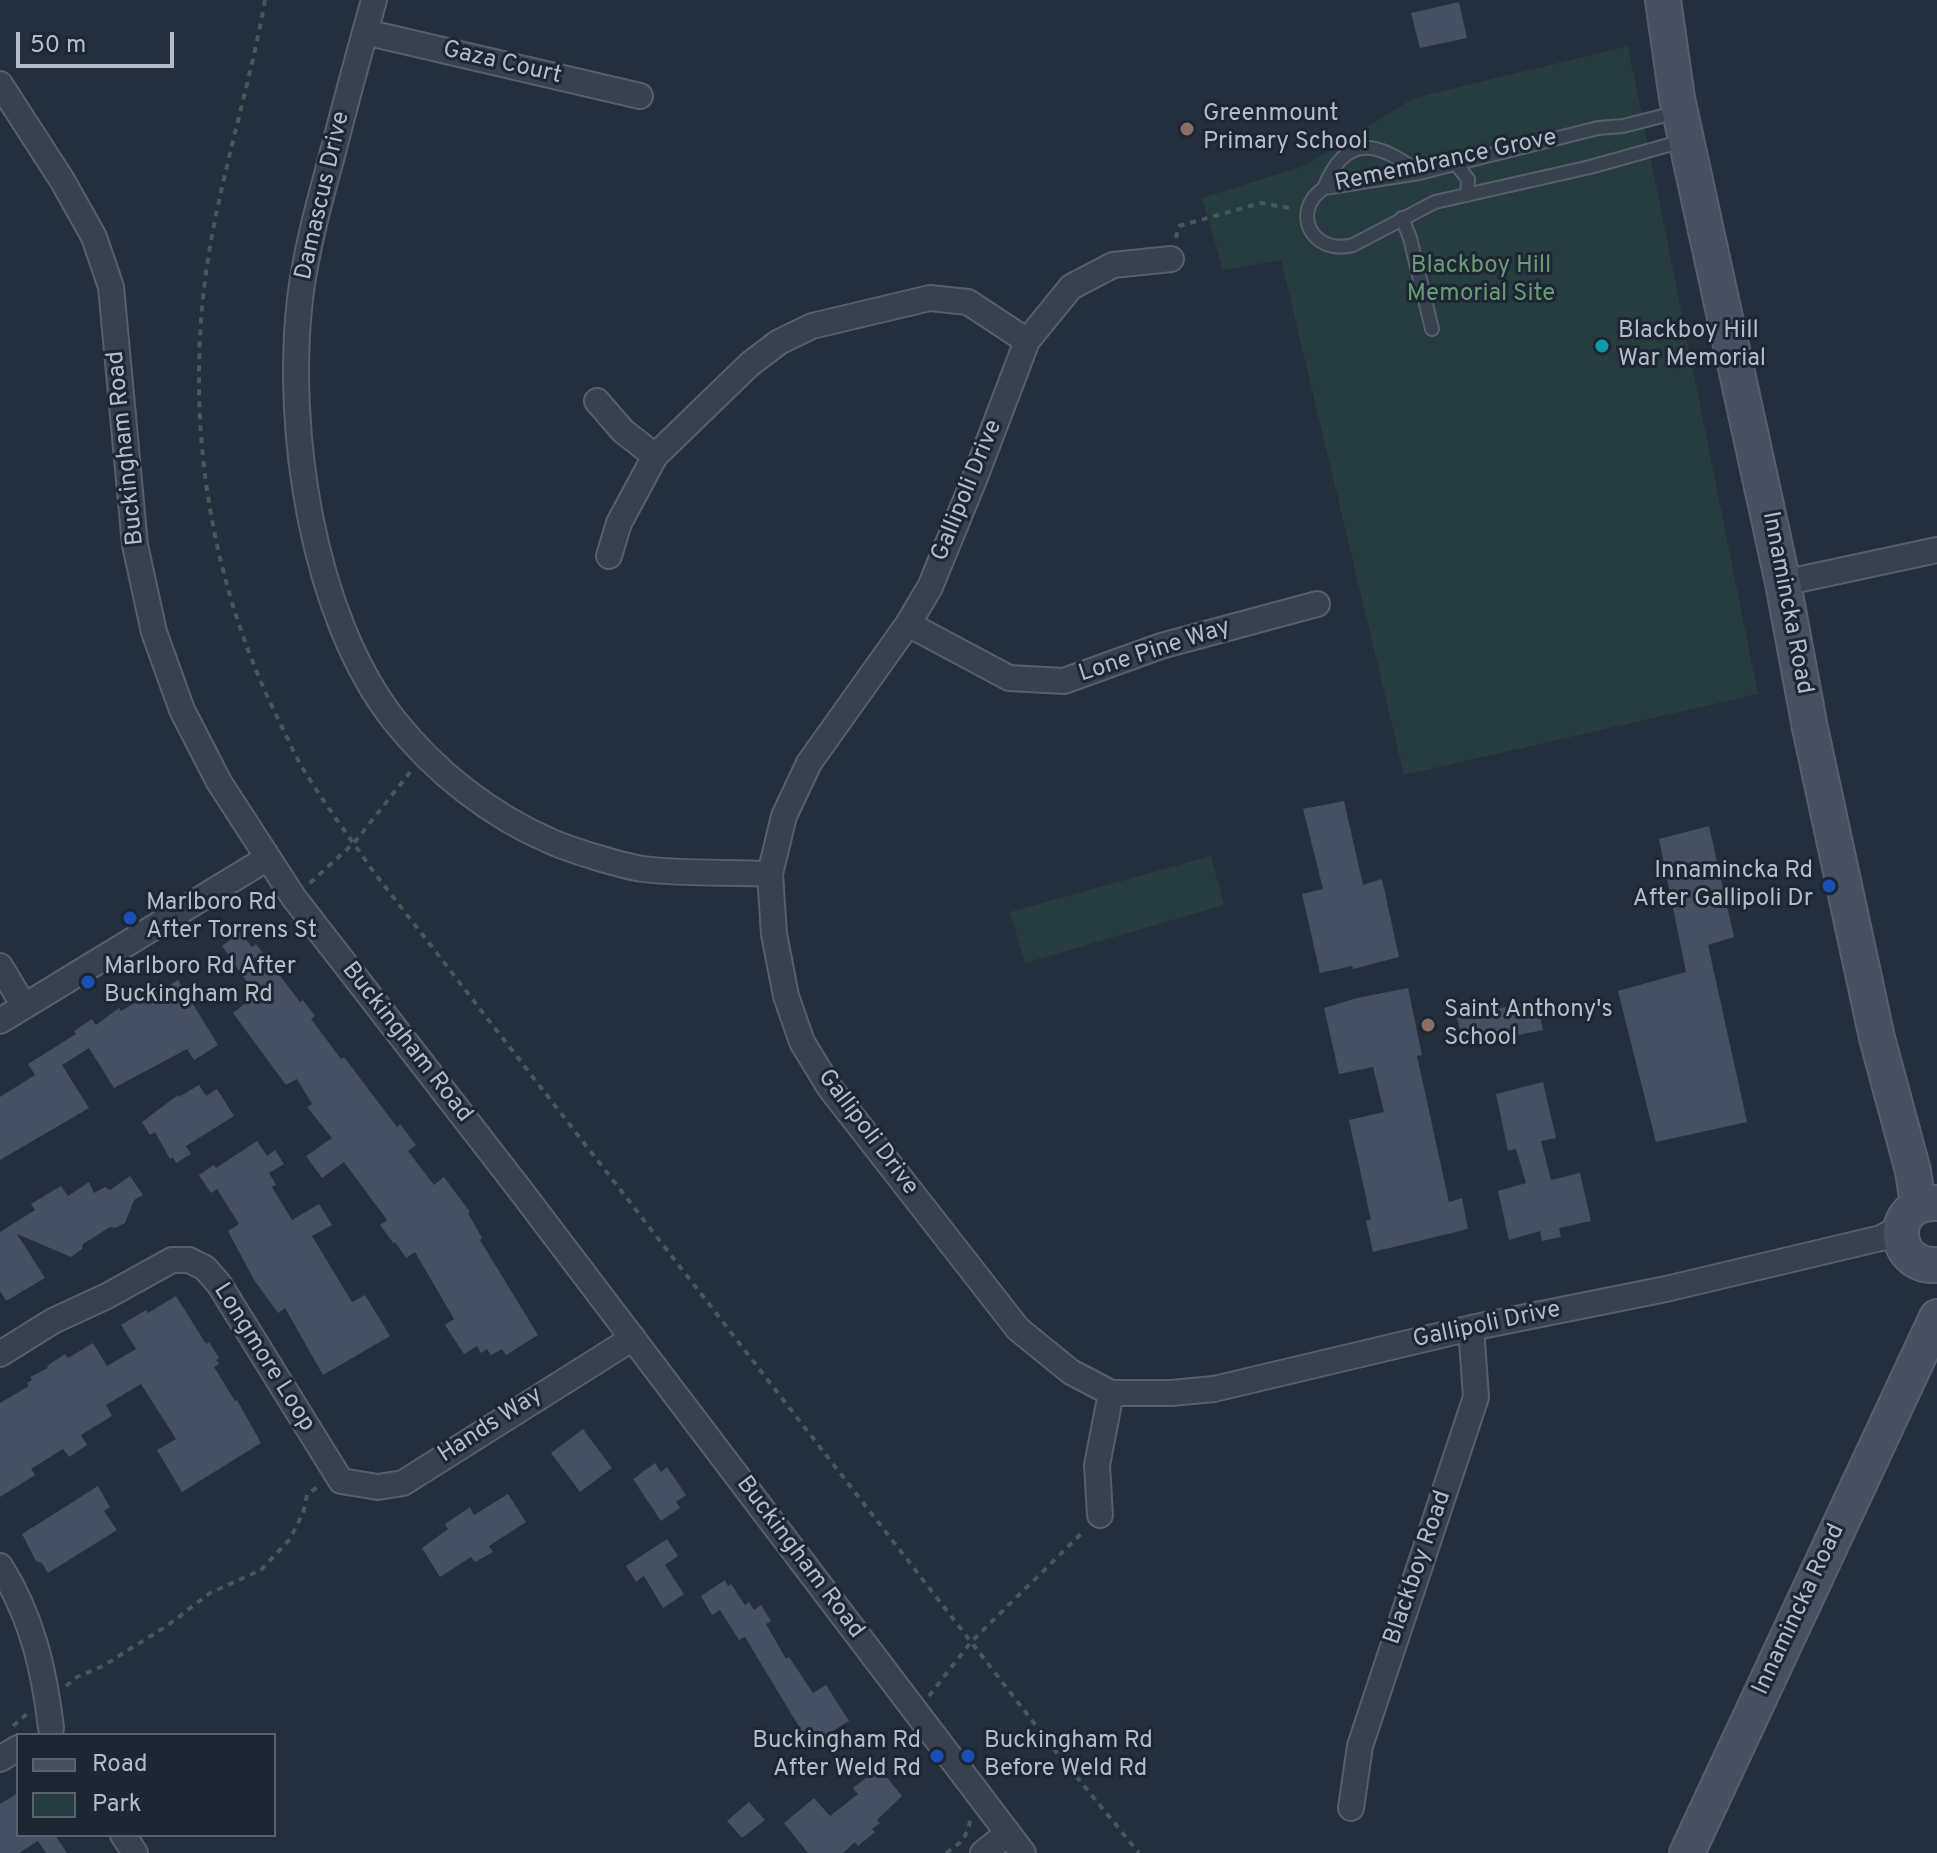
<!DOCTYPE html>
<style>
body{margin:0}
#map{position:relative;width:1937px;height:1853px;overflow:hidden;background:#242f3e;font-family:Overpass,sans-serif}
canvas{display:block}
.legend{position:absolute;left:16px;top:1733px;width:260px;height:104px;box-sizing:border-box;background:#1d2633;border:2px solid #59626f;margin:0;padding:10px 14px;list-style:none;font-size:24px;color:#b4bcc9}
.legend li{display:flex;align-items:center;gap:16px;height:40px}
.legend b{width:40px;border:2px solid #59626f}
.scale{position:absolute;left:16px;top:32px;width:158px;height:36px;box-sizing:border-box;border:4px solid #b4bcc9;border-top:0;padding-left:10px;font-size:24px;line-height:28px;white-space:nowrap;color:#b4bcc9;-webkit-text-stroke:6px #1d2633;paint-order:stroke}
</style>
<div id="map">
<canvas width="1937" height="1853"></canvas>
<ul class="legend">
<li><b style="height:10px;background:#465061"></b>Road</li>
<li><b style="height:22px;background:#263c3f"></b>Park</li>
</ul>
<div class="scale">50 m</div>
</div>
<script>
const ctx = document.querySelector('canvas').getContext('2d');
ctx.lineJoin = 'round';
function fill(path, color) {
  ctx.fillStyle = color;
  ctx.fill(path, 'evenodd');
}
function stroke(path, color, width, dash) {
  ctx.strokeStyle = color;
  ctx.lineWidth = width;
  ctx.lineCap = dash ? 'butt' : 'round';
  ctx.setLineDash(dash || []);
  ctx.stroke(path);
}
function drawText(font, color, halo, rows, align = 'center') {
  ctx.font = font + ' Overpass,sans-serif';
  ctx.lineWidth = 6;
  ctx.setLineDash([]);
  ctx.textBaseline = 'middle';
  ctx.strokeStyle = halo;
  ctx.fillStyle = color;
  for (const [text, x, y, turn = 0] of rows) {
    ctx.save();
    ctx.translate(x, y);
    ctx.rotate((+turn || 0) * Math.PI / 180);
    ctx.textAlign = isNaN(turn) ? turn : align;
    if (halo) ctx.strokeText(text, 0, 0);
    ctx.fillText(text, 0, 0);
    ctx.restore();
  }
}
const green = new Path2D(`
 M 1628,46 L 1758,694 L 1404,775 L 1281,260 L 1223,270 L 1202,198 L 1304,166 L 1414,98 Z
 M 1211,856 L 1224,905 L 1025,963 L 1010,912 Z`);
const building = new Path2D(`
 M 1459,2 L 1467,38 L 1420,48 L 1411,13 Z
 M 1344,801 L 1363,885 L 1382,879 L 1399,957 L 1353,969 L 1352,966 L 1320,973 L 1302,894 L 1323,889 L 1303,809 Z
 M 1709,826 L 1734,937 L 1708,945 L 1747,1122 L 1656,1142 L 1618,991 L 1686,972 L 1659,839 Z
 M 240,932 L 252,947 L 256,944 L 300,1002 L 303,1000 L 315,1016 L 311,1019 L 341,1059 L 344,1057 L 397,1127 L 400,1124 L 416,1145 L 408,1151 L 434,1185 L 444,1177 L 470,1212 L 468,1213 L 482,1238 L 480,1240 L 538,1335 L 506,1355 L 502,1349 L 491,1355 L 487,1349 L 481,1353 L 477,1346 L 464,1354 L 445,1325 L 454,1319 L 415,1252 L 406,1258 L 395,1242 L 394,1244 L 380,1225 L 387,1220 L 344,1162 L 322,1178 L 306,1156 L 332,1138 L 307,1107 L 312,1104 L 297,1079 L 286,1085 L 233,1013 L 256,995 L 222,946 Z
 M 178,980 L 218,1045 L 194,1060 L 187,1049 L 114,1088 L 89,1048 L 62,1065 L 89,1108 L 0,1160 L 0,1097 L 35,1075 L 28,1064 L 76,1034 L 74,1031 L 92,1019 L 96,1025 L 119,1008 L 121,1011 L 162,986 L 164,989 Z
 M 1408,988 L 1422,1055 L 1417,1056 L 1449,1202 L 1462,1198 L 1468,1229 L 1373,1252 L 1366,1220 L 1371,1220 L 1349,1120 L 1384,1112 L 1373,1067 L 1339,1074 L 1324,1008 L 1357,998 Z
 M 1536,1000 L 1543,1030 L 1464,1046 L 1457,1018 Z
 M 1543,1082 L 1556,1138 L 1541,1141 L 1551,1180 L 1580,1173 L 1591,1221 L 1559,1228 L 1561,1237 L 1542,1241 L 1540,1231 L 1509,1240 L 1498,1191 L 1526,1183 L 1516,1149 L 1508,1151 L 1496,1094 Z
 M 199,1085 L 206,1096 L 217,1089 L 234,1116 L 186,1146 L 191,1154 L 176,1163 L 173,1157 L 170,1159 L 155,1132 L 150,1135 L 142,1122 L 178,1095 L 179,1097 Z
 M 257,1141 L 267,1156 L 275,1150 L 284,1164 L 269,1173 L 276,1185 L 272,1187 L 292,1220 L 319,1204 L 332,1225 L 312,1236 L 352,1302 L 365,1295 L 390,1336 L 323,1375 L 285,1308 L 278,1313 L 254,1280 L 228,1231 L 239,1224 L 217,1189 L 211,1193 L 199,1175 L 214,1165 L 216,1168 Z
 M 130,1176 L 143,1195 L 134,1200 L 125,1223 L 115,1228 L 110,1227 L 83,1244 L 82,1249 L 71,1257 L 17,1234 L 45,1278 L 6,1301 L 0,1291 L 0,1232 L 35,1210 L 31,1204 L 61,1186 L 68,1196 L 89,1182 L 94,1193 L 105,1187 L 110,1190 Z
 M 176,1296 L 206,1344 L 209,1342 L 219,1358 L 216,1360 L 219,1364 L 214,1367 L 235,1401 L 237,1400 L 261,1443 L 182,1492 L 157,1450 L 176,1439 L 141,1384 L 106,1405 L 112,1416 L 81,1435 L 87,1445 L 69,1457 L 63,1449 L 31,1469 L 35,1475 L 0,1497 L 0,1403 L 29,1386 L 27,1383 L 32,1380 L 30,1377 L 48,1368 L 47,1366 L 65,1354 L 68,1358 L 93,1343 L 107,1366 L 136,1349 L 121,1325 L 146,1310 L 148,1313 Z
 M 583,1429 L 612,1468 L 580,1492 L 551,1453 Z
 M 655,1463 L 661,1472 L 667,1467 L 686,1495 L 676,1502 L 680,1508 L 661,1521 L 633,1479 Z
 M 98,1486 L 110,1507 L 104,1511 L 117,1530 L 48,1573 L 42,1563 L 36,1561 L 22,1534 Z
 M 508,1494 L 526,1522 L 489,1546 L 493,1552 L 475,1562 L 471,1557 L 440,1577 L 422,1548 L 448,1529 L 445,1524 L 470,1507 L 474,1515 Z
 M 667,1539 L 678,1556 L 665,1565 L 684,1594 L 663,1608 L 644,1576 L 636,1582 L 626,1566 Z
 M 725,1580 L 728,1586 L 731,1584 L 745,1605 L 749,1602 L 754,1610 L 761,1605 L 771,1621 L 766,1624 L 786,1659 L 789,1657 L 813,1693 L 826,1685 L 849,1721 L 810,1745 L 745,1637 L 739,1640 L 720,1610 L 712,1615 L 701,1596 Z
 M 879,1768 L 902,1796 L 877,1820 L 880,1823 L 872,1829 L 875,1832 L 858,1846 L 855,1842 L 843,1853 L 808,1853 L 784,1823 L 814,1798 L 830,1816 L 858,1794 L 853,1788 Z
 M 18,1793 L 18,1835 L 55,1835 L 67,1853 L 46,1853 L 38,1841 L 19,1853 L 0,1853 L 0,1804 Z
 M 749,1802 L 765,1820 L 742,1838 L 727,1821 Z`);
const path = new Path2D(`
 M 265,0 C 248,97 215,191 204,289 C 187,438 213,589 280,723 C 288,739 295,756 305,772 C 326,806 350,838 373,871 L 1058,1754 L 1139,1853
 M 1176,238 L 1179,226 L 1261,203 L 1294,209
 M 310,883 L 354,843 L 411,771
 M 66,1686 L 77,1677 L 103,1666 L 168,1625 L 210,1593 L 261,1570 L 290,1539 L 303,1513 L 307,1495 L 320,1485
 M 929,1696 L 971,1642 L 1084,1531
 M 13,1726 L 27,1714
 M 946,1853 C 960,1844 968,1837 970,1820`);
const lane = new Path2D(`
 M 1678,112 L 1623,126 L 1598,128 L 1419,173 L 1324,188 C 1289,212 1313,256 1353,245 L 1435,202 L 1590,167 L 1683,141
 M 1455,163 L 1468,179 L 1467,195
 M 1324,188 C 1346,132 1379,142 1419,173
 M 1402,218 L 1410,238 L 1432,329`);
const street = new Path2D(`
 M 374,0 C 360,50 346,101 333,152 C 320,200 306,249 300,299 C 285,429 312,615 394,720 C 435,772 490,815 550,841 C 570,850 622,866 643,869 C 684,874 728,872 770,874
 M 365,32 L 640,96
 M 0,84 L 62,180 L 94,237 L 111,287 L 135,545 L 154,632 L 182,710 L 219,782 L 294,898 L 521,1191 L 1023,1853
 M 1171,259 L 1113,265 L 1071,287 L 1027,341 L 974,480 L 930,587 L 908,624 L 809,763 L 784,816 L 770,874 L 774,934 L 786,996 L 802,1042 L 830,1088 L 1018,1329 L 1071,1372 L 1111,1393 L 1171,1393 L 1214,1389 L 1471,1328 L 1666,1289 L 1881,1238 L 1901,1227
 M 597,401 L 623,431 L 655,456
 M 609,556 L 619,523 L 655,456 L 750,364 L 779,342 L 812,326 L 930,298 L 968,302 L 1027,341
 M 1783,583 L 1937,550
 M 908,624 L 1009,678 L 1064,681 L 1161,646 L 1317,604
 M 0,966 L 24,1006
 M 0,1021 L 266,859
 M 0,1354 L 53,1321 L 107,1296 L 172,1260 L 189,1260 L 205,1268 L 219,1284 L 341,1481 L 378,1487 L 403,1483 L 633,1338
 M 1100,1515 L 1097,1465 L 1111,1393
 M 0,1566 C 32,1617 44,1669 51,1728
 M 0,1759 L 18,1748
 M 1351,1808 L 1360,1746 L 1476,1397 L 1471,1328
 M 123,1835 L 135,1853
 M 983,1853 L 1007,1834`);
const secondary = new Path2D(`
 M 1663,0 L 1677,98 L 1783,583 L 1810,728 L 1877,1038 L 1913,1171 L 1918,1205
 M 1937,1203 C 1887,1201 1891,1268 1937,1265
 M 1687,1853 L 1937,1317`);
const markers = [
 [1187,129,8,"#8d6e63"],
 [1602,346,8,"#0f9aa8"],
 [1829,886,8,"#1a4fb4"],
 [130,918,8,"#1a4fb4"],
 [88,982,8,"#1a4fb4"],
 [1428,1025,8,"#8d6e63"],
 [937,1756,8,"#1a4fb4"],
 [968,1756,8,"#1a4fb4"]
];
const streetNames = [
 ["Gaza Court",502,64,13],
 ["Remembrance Grove",1446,162,-12],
 ["Damascus Drive",324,196,-77],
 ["Buckingham Road",127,448,-96],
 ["Gallipoli Drive",968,491,-68],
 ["Innamincka Road",1786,603,79],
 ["Lone Pine Way",1155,652,-18],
 ["Buckingham Road",406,1043,52],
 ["Gallipoli Drive",867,1133,53],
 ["Gallipoli Drive",1487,1326,-12],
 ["Longmore Loop",263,1358,58],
 ["Hands Way",491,1426,-33],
 ["Buckingham Road",799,1558,53],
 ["Blackboy Road",1419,1568,-71],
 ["Innamincka Road",1800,1610,-65]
];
const poiNames = [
 ["Greenmount",1203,115],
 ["Primary School",1203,143],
 ["Blackboy Hill",1618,332],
 ["War Memorial",1618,360],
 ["Innamincka Rd",1813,872,"right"],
 ["After Gallipoli Dr",1813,900,"right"],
 ["Marlboro Rd",146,904],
 ["After Torrens St",146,932],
 ["Marlboro Rd After",104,968],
 ["Buckingham Rd",104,996],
 ["Saint Anthony's",1444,1011],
 ["School",1444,1039],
 ["Buckingham Rd",921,1742,"right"],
 ["After Weld Rd",921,1770,"right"],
 ["Buckingham Rd",984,1742],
 ["Before Weld Rd",984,1770]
];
const parkNames = [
 ["Blackboy Hill",1481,267],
 ["Memorial Site",1481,295]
];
fill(green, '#263c3f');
fill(building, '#455162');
stroke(lane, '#565f6c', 16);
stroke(street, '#565f6c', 28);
stroke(secondary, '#565f6c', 38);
stroke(path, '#44595c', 4, [6, 6]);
stroke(lane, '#38414e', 12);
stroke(street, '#38414e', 24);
stroke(secondary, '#465061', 34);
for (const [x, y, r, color] of markers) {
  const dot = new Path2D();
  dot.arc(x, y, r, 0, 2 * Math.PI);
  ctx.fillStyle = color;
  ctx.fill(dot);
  stroke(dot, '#1d2633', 3);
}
drawText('24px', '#b4bcc9', '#1d2633', streetNames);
drawText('24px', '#b4bcc9', '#1d2633', poiNames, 'left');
drawText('24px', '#6b9a76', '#1d2633', parkNames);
</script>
